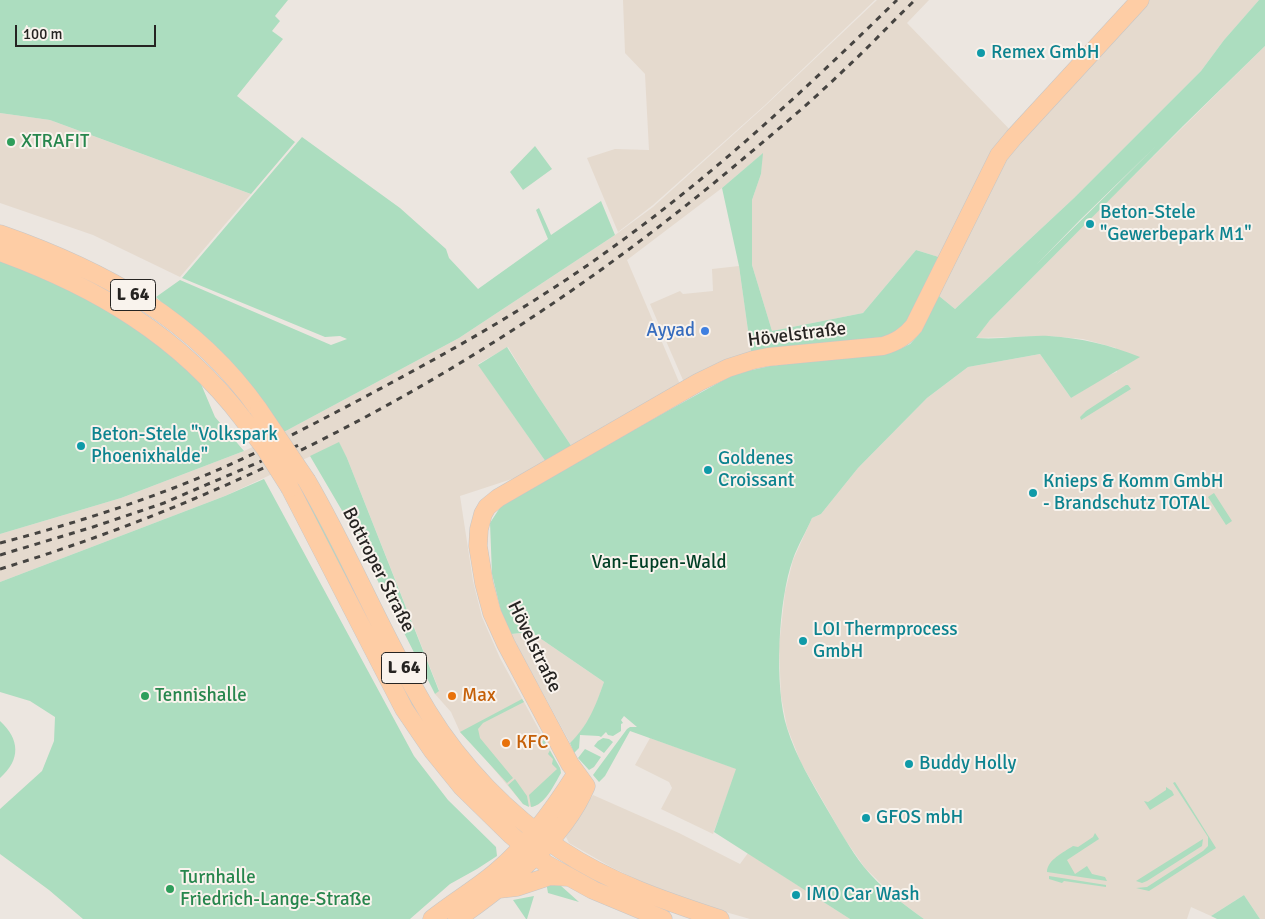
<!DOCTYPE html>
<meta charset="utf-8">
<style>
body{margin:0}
#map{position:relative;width:1265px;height:919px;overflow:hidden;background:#ece6e0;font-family:Signika,sans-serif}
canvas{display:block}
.scale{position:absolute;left:15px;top:25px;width:141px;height:22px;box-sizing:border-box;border:2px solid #262422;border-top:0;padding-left:6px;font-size:15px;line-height:18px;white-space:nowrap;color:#262422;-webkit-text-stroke:4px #f9f3ed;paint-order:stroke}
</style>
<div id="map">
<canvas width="1265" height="919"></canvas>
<div class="scale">100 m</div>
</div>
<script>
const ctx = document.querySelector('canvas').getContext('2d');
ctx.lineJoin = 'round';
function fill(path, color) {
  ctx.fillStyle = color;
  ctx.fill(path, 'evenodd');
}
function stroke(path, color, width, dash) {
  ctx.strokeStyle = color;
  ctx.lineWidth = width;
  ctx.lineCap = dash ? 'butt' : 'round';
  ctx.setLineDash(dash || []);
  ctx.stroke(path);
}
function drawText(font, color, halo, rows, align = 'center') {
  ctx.font = font + ' Signika,sans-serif';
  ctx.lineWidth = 4;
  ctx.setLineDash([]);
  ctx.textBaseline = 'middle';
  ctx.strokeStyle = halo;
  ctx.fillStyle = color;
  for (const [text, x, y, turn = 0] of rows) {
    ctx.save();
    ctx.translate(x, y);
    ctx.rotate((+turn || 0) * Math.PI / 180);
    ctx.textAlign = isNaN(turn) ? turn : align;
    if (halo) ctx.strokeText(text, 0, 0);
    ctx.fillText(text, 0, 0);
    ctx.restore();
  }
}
const built = new Path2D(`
 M 623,0 L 875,0 L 764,106 L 653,205 L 618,232 L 587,158 L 615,149 L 649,150 L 645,74 L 625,53 Z
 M 877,0 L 929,0 L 907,23 L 1015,135 L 945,259 L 916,250 L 863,313 L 772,331 L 752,265 L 752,200 L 761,174 L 762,154 L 722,188 L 627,260 L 682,389 L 574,450 L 536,393 L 508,347 L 478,364 L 546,462 L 521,476 L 460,496 L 473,581 L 482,617 L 500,658 L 561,770 L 560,774 L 539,804 L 532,807 L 523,804 L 483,756 L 460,732 L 451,712 L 435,694 L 439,690 L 347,458 L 339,443 L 225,496 L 0,582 L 0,534 L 121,498 L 244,451 L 282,433 L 459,338 L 615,235 L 653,207 L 765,106 Z
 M 1142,0 L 1259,0 L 1224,40 L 1201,71 L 1074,198 L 955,309 L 933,291 L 991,173 Z
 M 1265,46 L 1265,919 L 1260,919 L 1244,895 L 1211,916 L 1191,907 L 1187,919 L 924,919 L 897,899 L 865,868 L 844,838 L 812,782 L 801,763 L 787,727 L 781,696 L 779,646 L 785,592 L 793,560 L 812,518 L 821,514 L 858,468 L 927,398 L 968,367 L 1040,354 L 1071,398 L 1104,377 L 1117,372 L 1116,348 L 1083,339 L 1049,336 L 975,338 L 990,320 L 1105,204 Z
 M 0,113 L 50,120 L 251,194 L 180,277 L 93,235 L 0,203 Z
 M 739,266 L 752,359 L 686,387 L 650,304 L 680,291 L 683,294 L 713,291 L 712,269 Z
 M 531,632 L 604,682 L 594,711 L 580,733 L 570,743 L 511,634 Z
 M 650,738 L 737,769 L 713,834 L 661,809 L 672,788 L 669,782 L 635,765 Z
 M 593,795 L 679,833 L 740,864 L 748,853 L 850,919 L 750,919 L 673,897 L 611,867 L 569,843 L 566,837 Z`);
const green = new Path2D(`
 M 0,0 L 288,0 L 275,16 L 280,21 L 272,31 L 283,39 L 237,96 L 295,142 L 251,194 L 50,120 L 0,113 Z
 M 1259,0 L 1265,0 L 1265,46 L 1183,126 L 990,320 L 976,338 C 1000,340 1025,335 1049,336 C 1081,338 1110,345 1140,357 L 1071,398 L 1040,354 L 968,367 L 927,398 L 858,468 L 821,514 L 812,518 C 806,532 798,545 793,559 C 778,600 774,687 787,728 C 796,757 812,783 827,809 C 839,829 850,849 864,867 C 880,887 903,904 924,919 L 850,919 L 714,832 L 736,769 L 630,731 L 605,776 L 599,782 L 593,775 L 627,729 L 630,727 L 637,727 L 624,716 L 621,720 L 623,723 L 621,724 L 621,731 L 613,736 L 608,735 L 606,732 L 601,737 L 599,736 L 580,735 L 579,748 L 574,753 L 570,743 C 589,724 595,707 604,682 L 531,632 L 511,634 L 503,620 L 492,574 L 490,523 L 501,506 C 576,462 652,419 729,377 L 743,372 L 770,366 L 891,352 L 902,348 L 910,344 L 921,332 L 933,291 L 955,309 L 1074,198 L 1201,71 L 1224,40 ZM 1157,145 L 1037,264 L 1080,220 Z
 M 302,137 L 400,208 L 446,249 L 449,258 L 478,289 L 548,239 L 536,210 L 539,208 L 551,235 L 601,201 L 615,235 L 459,338 L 282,433 L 209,346 L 156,297 L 180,280 L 331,345 L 347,339 L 340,336 L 325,337 L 182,278 Z
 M 535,146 L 552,169 L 523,190 L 510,172 Z
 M 763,153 L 761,174 L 752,200 L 752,265 L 772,331 L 863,313 L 916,250 L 945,259 L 895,340 L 752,359 L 739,266 L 722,188 Z
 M 0,255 L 35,267 L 138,328 L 188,370 L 201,384 L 215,417 L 244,451 L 121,498 L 0,534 Z
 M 507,347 L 536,393 L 574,450 L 546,462 L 478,365 Z
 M 1126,385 L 1128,385 L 1131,389 L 1081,420 L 1080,417 L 1086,411 Z
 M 339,442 L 347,458 L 439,691 L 435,694 L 344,514 L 310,456 Z
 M 297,474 L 372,616 L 515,825 L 442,749 L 414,709 L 291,478 Z
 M 264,479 L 414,756 L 448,800 L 496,847 L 497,856 L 477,869 L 450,884 L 410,919 L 83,919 L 49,890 L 0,854 L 0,809 L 42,771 L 54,741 L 55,717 L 30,701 L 0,692 L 0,582 L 225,496 Z
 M 1214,493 L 1232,521 L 1226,525 L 1208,497 Z
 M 522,699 L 524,702 L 483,723 L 478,729 L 480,738 L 513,778 L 507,783 L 460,732 Z
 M 0,721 C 20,739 21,760 0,778 Z
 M 603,738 L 609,739 L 613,742 L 604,753 L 594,746 L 598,741 Z
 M 544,740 L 560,768 L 561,773 C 554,785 545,805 531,807 L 529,795 L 557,769 L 552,764 L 553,759 L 548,754 L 550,750 L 544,744 L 540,743 Z
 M 585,749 L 601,757 L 594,767 L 589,770 L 578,758 Z
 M 515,779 L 527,796 L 529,807 L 523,804 L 508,785 Z
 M 1175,782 L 1216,848 L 1149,891 L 1136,888 L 1147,887 L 1203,851 L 1208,846 L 1208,837 L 1173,783 Z
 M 1166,787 L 1172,791 L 1174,795 L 1150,810 L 1144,801 L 1148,802 L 1166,790 Z
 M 1095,833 L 1099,839 L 1067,860 L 1075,874 L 1087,866 L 1092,874 L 1105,877 L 1107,881 L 1047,872 C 1047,860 1064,852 1073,846 L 1078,847 L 1093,837 Z
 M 1203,839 L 1202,846 L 1147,881 L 1142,883 L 1136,881 Z
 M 1049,876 L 1106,885 L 1106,887 L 1064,881 L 1062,883 L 1049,879 Z
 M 546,882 L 560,885 L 579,902 L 548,893 Z
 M 1244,895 L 1260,919 L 1217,919 L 1211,916 Z
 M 534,896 L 527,919 L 526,919 L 513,900 Z`);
const major = new Path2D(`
 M 0,234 C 103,270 195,319 259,410
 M 0,252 C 96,287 180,336 243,419
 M 307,481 C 351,556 383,638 428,712 C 461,766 508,814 561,850 C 609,882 665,901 720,919
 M 290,488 L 404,709 L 432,750 L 462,787 L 511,835 L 546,864 L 593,890 L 663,919
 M 499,889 L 517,887 L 550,876 L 568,877
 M 432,919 C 453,902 476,889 497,871 C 529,844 554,809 576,774
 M 457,919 C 504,886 563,841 586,786 L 570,764 L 506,644 L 492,613 L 484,583 L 478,546 L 479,529 L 483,514 L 487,507 L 498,498 L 699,382 L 728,368 L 753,360 L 768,357 L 883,346 C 896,342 905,337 914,326 L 999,155 L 1014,137 L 1140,0`);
const rail = new Path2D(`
 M 0,543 C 77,523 154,498 227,466 C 282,441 335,413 389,384 C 469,341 547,296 620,242 C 719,170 809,86 897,0
 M 0,555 L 93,527 L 164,503 L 301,444
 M 0,569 C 275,485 518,348 738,163 C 774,133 811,102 845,69 C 869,47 891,23 915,0`);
const majorBridge = new Path2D(`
 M 259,410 L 307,481
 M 243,419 L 264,447 L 290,488`);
const markers = [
 [981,53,5,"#0f9aa8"],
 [11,142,5,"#2e9e5b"],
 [1090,224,5,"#0f9aa8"],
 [705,331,5,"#3f7fe0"],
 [81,446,5,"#0f9aa8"],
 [708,470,5,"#0f9aa8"],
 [1033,493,5,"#0f9aa8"],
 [803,641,5,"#0f9aa8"],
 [145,696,5,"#2e9e5b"],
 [452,696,5,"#e8710a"],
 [506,743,5,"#e8710a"],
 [909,764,5,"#0f9aa8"],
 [866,818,5,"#0f9aa8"],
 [170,889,5,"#2e9e5b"],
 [796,895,5,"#0f9aa8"]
];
const shields = [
 [133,295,45],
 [404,668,45]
];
const shieldNames = [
 ["L 64",133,295],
 ["L 64",404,668]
];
const cultureNames = [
 ["Remex GmbH",991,53],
 ["Beton-Stele",1100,213],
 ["\"Gewerbepark M1\"",1100,235],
 ["Beton-Stele \"Volkspark",91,435],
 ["Phoenixhalde\"",91,457],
 ["Goldenes",718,459],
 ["Croissant",718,481],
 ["Knieps & Komm GmbH",1043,482],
 ["- Brandschutz TOTAL",1043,504],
 ["LOI Thermprocess",813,630],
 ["GmbH",813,652],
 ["Buddy Holly",919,764],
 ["GFOS mbH",876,818],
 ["IMO Car Wash",806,895]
];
const leisureNames = [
 ["XTRAFIT",21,142],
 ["Tennishalle",155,696],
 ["Turnhalle",180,878],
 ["Friedrich-Lange-Straße",180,900]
];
const shopNames = [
 ["Ayyad",695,331]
];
const streetNames = [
 ["Hövelstraße",797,335,-7],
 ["Bottroper Straße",378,570,63],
 ["Hövelstraße",534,647,64]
];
const parkNames = [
 ["Van-Eupen-Wald",659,563]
];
const foodNames = [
 ["Max",462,696],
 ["KFC",516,743]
];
fill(built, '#e5dace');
fill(green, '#acddbf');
stroke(major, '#c7c6c6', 19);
stroke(major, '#fecda5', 18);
stroke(rail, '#464441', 3, [6, 6]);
stroke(majorBridge, '#c7c6c6', 19, []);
stroke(majorBridge, '#fecda5', 18);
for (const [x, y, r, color] of markers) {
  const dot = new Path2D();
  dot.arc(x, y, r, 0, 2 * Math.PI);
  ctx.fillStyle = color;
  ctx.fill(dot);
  stroke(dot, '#f9f3ed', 2);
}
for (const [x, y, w] of shields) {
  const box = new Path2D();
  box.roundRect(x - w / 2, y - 15.5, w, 31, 4);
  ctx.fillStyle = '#f9f3ed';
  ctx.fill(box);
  stroke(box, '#262422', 1);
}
drawText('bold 18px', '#262422', null, shieldNames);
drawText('19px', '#0d838f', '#f9f3ed', cultureNames, 'left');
drawText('19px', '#27864d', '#f9f3ed', leisureNames, 'left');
drawText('19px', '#366cbe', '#f9f3ed', shopNames, 'right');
drawText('19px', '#262422', '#f9f3ed', streetNames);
drawText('19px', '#003f25', '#f9f3ed', parkNames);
drawText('19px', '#c56008', '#f9f3ed', foodNames, 'left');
</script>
